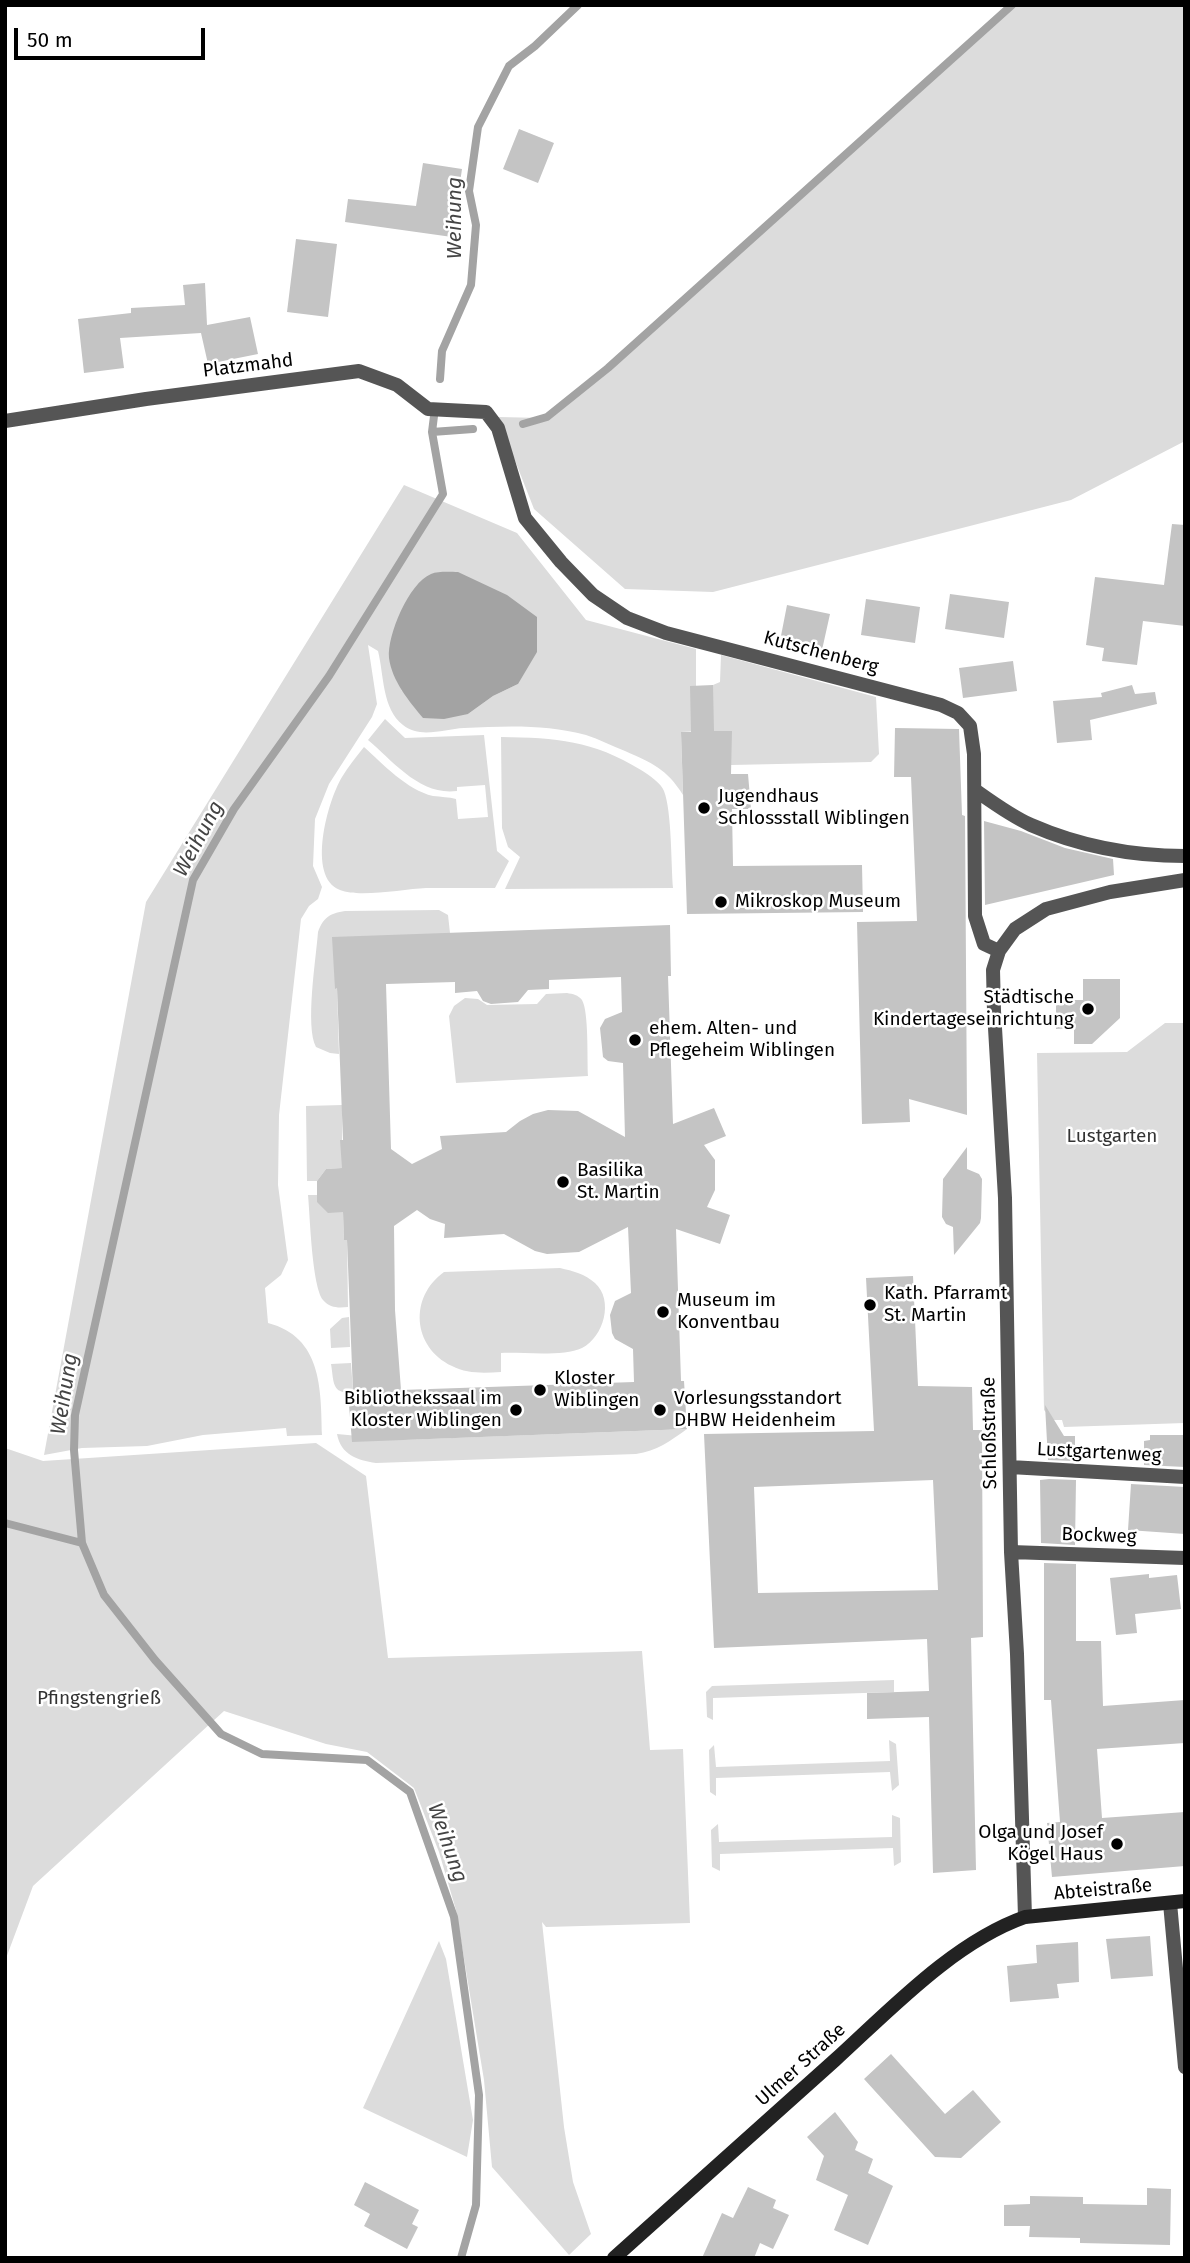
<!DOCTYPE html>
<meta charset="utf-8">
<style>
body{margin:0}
#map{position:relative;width:1190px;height:2263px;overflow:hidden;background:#fff;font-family:"Fira Sans",sans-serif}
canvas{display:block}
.frame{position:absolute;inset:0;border:7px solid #000;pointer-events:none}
.scale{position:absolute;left:14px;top:28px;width:191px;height:32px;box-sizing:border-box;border:4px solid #000;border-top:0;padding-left:9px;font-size:21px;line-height:24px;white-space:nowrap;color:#000;-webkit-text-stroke:5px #fff;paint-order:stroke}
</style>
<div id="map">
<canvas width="1190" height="2263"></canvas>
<div class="frame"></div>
<div class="scale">50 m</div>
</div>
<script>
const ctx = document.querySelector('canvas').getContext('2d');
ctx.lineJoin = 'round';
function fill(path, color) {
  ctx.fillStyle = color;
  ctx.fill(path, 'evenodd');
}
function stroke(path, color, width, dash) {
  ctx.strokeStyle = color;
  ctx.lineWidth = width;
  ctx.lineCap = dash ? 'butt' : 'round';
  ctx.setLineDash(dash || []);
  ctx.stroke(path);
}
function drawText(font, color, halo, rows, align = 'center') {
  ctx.font = font + ' "Fira Sans",sans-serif';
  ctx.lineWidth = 5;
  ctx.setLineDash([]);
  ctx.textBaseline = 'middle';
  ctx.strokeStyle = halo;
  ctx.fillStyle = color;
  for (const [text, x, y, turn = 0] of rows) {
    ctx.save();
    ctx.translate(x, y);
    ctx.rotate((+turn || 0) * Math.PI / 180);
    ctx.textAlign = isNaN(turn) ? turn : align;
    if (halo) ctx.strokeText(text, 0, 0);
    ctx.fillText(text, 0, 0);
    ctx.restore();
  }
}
const green = new Path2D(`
 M 1013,5 L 1185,5 L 1185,441 L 1071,500 L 713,592 L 625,589 L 534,509 L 498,417 L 543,418 L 608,368 Z
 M 404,485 L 517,533 L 586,620 L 696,649 L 696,686 L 702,731 L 681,732 L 683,795 C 667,769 652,763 625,751 C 612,746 599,739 586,735 C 546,724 505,726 464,728 C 444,729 420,739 403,725 C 382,709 384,675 378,651 L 368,645 L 377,704 L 372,717 L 329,784 L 315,819 L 313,866 L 322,887 L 318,899 L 309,906 L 301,919 L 279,1115 L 278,1185 L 288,1260 L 281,1275 L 265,1288 L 268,1323 C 322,1337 321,1389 322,1435 L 287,1436 L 286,1428 L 203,1435 L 147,1446 L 82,1448 L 44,1455 L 146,902 ZM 518,684 L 493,696 L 468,714 L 401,690 Z
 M 721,655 L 876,697 L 879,754 L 871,762 L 731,765 L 731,731 L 713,731 L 713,685 L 720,682 Z
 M 385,719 L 405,738 L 484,735 L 497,851 L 509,861 L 495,888 C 472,888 449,888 426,888 C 404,889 359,898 340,890 C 306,877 328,800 342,777 C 348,767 356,757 364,747 C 383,764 407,790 433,796 C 441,797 449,797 456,799 L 458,819 L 488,817 L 485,785 L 457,787 L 457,791 C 420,796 393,761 368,740 Z
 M 501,737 C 557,738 592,740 641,770 C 649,775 661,783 664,791 C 672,812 671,865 673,888 L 505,889 L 520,857 L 508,847 L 502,828 Z
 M 439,910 L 448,915 L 450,933 L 335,989 L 337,988 L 339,1054 L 330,1053 L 316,1047 C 305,1026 316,959 318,932 C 323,918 330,913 345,911 Z
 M 567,993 C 573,994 578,995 582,1000 C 589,1012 587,1060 588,1076 L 456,1083 L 449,1016 L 454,1006 L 465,998 L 478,999 L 487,1005 L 537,1004 L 546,994 Z
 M 1165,1023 L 1185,1023 L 1185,1423 L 1064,1427 L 1062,1420 L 1053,1420 L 1044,1410 L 1037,1053 L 1127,1052 Z
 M 342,1105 L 342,1168 L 326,1169 L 317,1181 L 307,1181 L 306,1106 Z
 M 308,1195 L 318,1195 L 343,1212 L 344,1240 L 347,1240 L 348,1307 C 338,1308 330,1308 323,1300 C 312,1286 310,1216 308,1195 Z
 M 560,1268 C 573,1271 585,1274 595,1283 C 614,1300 604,1337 582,1348 C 563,1357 523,1352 501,1353 L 501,1372 C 484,1373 467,1374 452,1366 C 412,1347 409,1297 444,1272 Z
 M 349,1317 L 350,1347 L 331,1348 L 330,1329 L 342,1318 Z
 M 351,1363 L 353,1392 C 331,1395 334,1381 331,1364 Z
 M 687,1429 C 670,1441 657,1451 636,1454 L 376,1463 C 357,1460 341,1455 337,1434 L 401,1440 Z
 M 316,1443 L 366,1476 L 388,1658 L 642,1651 L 650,1750 L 683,1749 L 690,1923 L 546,1927 L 542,1922 L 564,2127 L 573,2182 L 591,2234 L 569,2255 L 492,2167 L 484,2080 L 456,1910 L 439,1852 L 414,1788 L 367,1752 L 326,1744 L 224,1711 L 33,1886 L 5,1961 L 5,1448 L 43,1461 Z
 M 894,1680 L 894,1692 L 713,1698 L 713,1720 L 707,1717 L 706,1692 L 712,1686 Z
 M 889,1740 L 896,1744 L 899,1785 L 892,1791 L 890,1772 L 716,1778 L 716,1796 L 710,1792 L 709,1750 L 714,1745 L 716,1767 L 890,1761 Z
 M 892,1815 L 900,1818 L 901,1862 L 894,1866 L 893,1848 L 720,1854 L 720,1871 L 712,1867 L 711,1830 L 718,1824 L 719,1842 L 892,1837 Z
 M 439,1941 L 446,1959 L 473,2120 L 467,2157 L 363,2108 Z`);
const water = new Path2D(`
 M 458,572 L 507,595 L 537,617 L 537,652 L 518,684 L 493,696 L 468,714 L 444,719 L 423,718 C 409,701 392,681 389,658 C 387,635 409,583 431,574 C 438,571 450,572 458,572 Z`);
const stream = new Path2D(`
 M 440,379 L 442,351 L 471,285 L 476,225 L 469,191 L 478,127 L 509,66 L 535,46 L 578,5
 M 434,416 L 432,432 L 443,494 L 329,676 L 234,809 L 193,880 L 75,1415 L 74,1450 L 82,1543 L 104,1595 L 155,1660 L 221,1734 L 262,1754 L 367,1760 L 410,1792 L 454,1917 L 479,2095 L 476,2205 L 461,2258
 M 523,424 L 547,417 L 608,368 L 1012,5
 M 432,432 L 473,429
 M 5,1523 L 82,1543`);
const building = new Path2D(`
 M 519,129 L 554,143 L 538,183 L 503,169 Z
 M 423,163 L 462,169 L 452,237 L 345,222 L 348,199 L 416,206 Z
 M 296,239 L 337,244 L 328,317 L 287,312 Z
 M 205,283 L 207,325 L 250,317 L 258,354 L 208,364 L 201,333 L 120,338 L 124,368 L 84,373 L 78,319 L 131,313 L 131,308 L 185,305 L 183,285 Z
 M 1172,524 L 1185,525 L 1185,626 L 1143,621 L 1137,665 L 1102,661 L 1104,648 L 1086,645 L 1095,577 L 1164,585 Z
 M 950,594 L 1009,602 L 1004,638 L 945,629 Z
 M 866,599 L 920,607 L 915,643 L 861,635 Z
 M 787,605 L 830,614 L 822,650 L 780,641 Z
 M 1013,661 L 1017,691 L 963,698 L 959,668 Z
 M 713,685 L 714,731 L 732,731 L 731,774 L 748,774 L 751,809 L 732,809 L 733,866 L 862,865 L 863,912 L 687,914 L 681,732 L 691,732 L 690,686 Z
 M 1132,685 L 1135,694 L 1155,692 L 1157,704 L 1090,720 L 1092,740 L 1057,743 L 1053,701 L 1102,697 L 1101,693 Z
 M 895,728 L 959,729 L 962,815 L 965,816 L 967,1115 L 909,1099 L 910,1122 L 862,1124 L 857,922 L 917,921 L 911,777 L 894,777 Z
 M 984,821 L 1021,831 L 1065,848 L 1113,859 L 1114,875 L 985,905 Z
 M 670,925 L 671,976 L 668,976 L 673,1124 L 714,1108 L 726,1136 L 704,1145 L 715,1160 L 715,1190 L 707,1207 L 730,1215 L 720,1244 L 676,1229 L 681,1381 L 684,1381 L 687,1429 L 352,1442 L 348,1393 L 353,1392 L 347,1240 L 344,1240 L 343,1212 L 328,1213 L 317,1202 L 317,1181 L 326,1169 L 342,1168 L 340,1140 L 343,1140 L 337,988 L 335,989 L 332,937 ZM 621,977 L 622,1012 L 605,1019 L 600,1028 L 603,1057 L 608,1061 L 623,1063 L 625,1137 L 578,1111 L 548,1110 L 533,1114 L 520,1121 L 506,1132 L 440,1136 L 442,1149 L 412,1164 L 391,1149 L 386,984 L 455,982 L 455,993 L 477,991 L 483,1001 L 491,1004 L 518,1002 L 528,990 L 549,989 L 549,980 ZM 417,1210 L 430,1219 L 445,1224 L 444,1238 L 504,1234 L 535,1251 L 547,1254 L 579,1252 L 628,1227 L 631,1293 L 615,1301 L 610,1315 L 612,1333 L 615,1339 L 633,1349 L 634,1382 L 401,1390 L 395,1310 L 394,1226 Z
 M 1083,979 L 1120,979 L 1120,1018 L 1092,1044 L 1074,1044 L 1074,1028 L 1056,1029 L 1056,1000 L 1083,1000 Z
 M 967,1147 L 967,1169 L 979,1174 L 982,1179 L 981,1218 L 980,1223 L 954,1255 L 953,1227 L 946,1224 L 942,1217 L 943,1179 Z
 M 913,1276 L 918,1386 L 972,1387 L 973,1430 L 982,1430 L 983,1637 L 971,1638 L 976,1870 L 933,1873 L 929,1717 L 867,1719 L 867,1693 L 929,1691 L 927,1639 L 714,1648 L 704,1434 L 874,1431 L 866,1278 ZM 933,1480 L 938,1590 L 758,1593 L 754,1487 Z
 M 1045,1405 L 1064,1436 L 1075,1436 L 1075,1461 L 1048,1460 Z
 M 1150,1435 L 1185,1435 L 1185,1467 L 1144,1465 L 1144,1441 L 1150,1440 Z
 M 1049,1479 L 1076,1480 L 1075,1545 L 1041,1543 L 1040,1480 Z
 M 1131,1484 L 1185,1487 L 1185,1534 L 1128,1530 Z
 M 1044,1563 L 1076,1564 L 1076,1641 L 1101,1641 L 1103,1706 L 1185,1700 L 1185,1743 L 1097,1749 L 1102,1818 L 1185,1812 L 1185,1866 L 1052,1877 L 1047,1823 L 1060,1822 L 1051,1700 L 1044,1700 Z
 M 1149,1574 L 1149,1578 L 1177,1575 L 1181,1609 L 1135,1614 L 1137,1633 L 1116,1635 L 1110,1578 Z
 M 1150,1936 L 1153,1976 L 1111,1979 L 1106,1939 Z
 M 1078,1942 L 1079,1982 L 1057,1984 L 1059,1998 L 1010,2002 L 1007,1966 L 1037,1963 L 1036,1945 Z
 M 891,2054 L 945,2114 L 973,2090 L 1001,2122 L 961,2158 L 935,2157 L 864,2079 Z
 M 835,2112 L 858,2142 L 855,2150 L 873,2159 L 868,2173 L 893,2186 L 868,2245 L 834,2230 L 848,2195 L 816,2180 L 824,2156 L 807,2137 Z
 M 365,2182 L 419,2210 L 412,2224 L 418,2227 L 407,2249 L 364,2226 L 370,2214 L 354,2205 Z
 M 748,2187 L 776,2200 L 773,2208 L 789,2215 L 773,2249 L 760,2243 L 754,2258 L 702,2258 L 722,2213 L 733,2218 Z
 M 1147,2188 L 1171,2189 L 1170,2245 L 1080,2243 L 1080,2238 L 1029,2237 L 1030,2226 L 1004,2226 L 1004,2205 L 1030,2204 L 1030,2196 L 1083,2197 L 1083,2204 L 1147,2205 Z`);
const minor = new Path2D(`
 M 5,421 L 146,399 L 359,371 L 397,385 L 428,409 L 486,412 L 498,428 L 525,518 L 561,562 L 593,595 L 627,618 L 666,633 L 941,705 L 958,713 L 970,726 L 974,754 L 975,916 L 984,944 L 999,951
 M 975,790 C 992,802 1011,816 1031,825 C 1079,846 1132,856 1185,856
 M 1010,1467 L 1185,1477
 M 1011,1552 L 1185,1558
 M 1170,1903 L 1185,2067
 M 1025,1917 L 1017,1654 L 1011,1552 L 1005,1198 L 994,1011 L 993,970 L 999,951 L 1015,929 L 1046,909 L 1110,892 L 1185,880`);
const secondary = new Path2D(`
 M 614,2258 C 688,2192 762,2126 835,2060 C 891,2009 954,1942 1025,1917 L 1185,1901`);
const markers = [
 [704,808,7,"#000"],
 [721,902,7,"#000"],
 [1088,1009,7,"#000"],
 [635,1040,7,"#000"],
 [563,1182,7,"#000"],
 [870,1305,7,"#000"],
 [663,1312,7,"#000"],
 [540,1390,7,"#000"],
 [516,1410,7,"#000"],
 [660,1410,7,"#000"],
 [1117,1844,7,"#000"]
];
const streetNames = [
 ["Platzmahd",248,366,-7],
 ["Kutschenberg",821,653,15],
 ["Schloßstraße",990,1433,-91],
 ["Lustgartenweg",1099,1453,3],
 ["Bockweg",1099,1536,2],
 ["Abteistraße",1103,1890,-5],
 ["Ulmer Straße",801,2065,-42]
];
const poiNames = [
 ["Jugendhaus",718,797],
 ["Schlossstall Wiblingen",718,819],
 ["Mikroskop Museum",735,902],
 ["Städtische",1074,998,"right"],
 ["Kindertageseinrichtung",1074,1020,"right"],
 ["ehem. Alten- und",649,1029],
 ["Pflegeheim Wiblingen",649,1051],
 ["Basilika",577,1171],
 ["St. Martin",577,1193],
 ["Kath. Pfarramt",884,1294],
 ["St. Martin",884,1316],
 ["Museum im",677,1301],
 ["Konventbau",677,1323],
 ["Kloster",554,1379],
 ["Wiblingen",554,1401],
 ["Bibliothekssaal im",502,1399,"right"],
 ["Kloster Wiblingen",502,1421,"right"],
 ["Vorlesungsstandort",674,1399],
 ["DHBW Heidenheim",674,1421],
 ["Olga und Josef",1103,1833,"right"],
 ["Kögel Haus",1103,1855,"right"]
];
const parkNames = [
 ["Lustgarten",1112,1137],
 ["Pfingstengrieß",99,1699]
];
const waterNames = [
 ["Weihung",455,218,-90],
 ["Weihung",199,839,-62],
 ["Weihung",65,1394,-81],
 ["Weihung",447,1843,71]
];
fill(green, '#dcdcdc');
fill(water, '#a3a3a3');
stroke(stream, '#a3a3a3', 8);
fill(building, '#c4c4c4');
stroke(minor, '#555', 14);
stroke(secondary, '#222', 14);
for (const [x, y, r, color] of markers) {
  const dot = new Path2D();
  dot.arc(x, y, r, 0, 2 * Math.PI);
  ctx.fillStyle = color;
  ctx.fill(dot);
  stroke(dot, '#fff', 2.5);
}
drawText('19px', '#000', '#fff', streetNames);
drawText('19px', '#000', '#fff', poiNames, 'left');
drawText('19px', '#333', '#fff', parkNames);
drawText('italic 21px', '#444', '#fff', waterNames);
</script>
